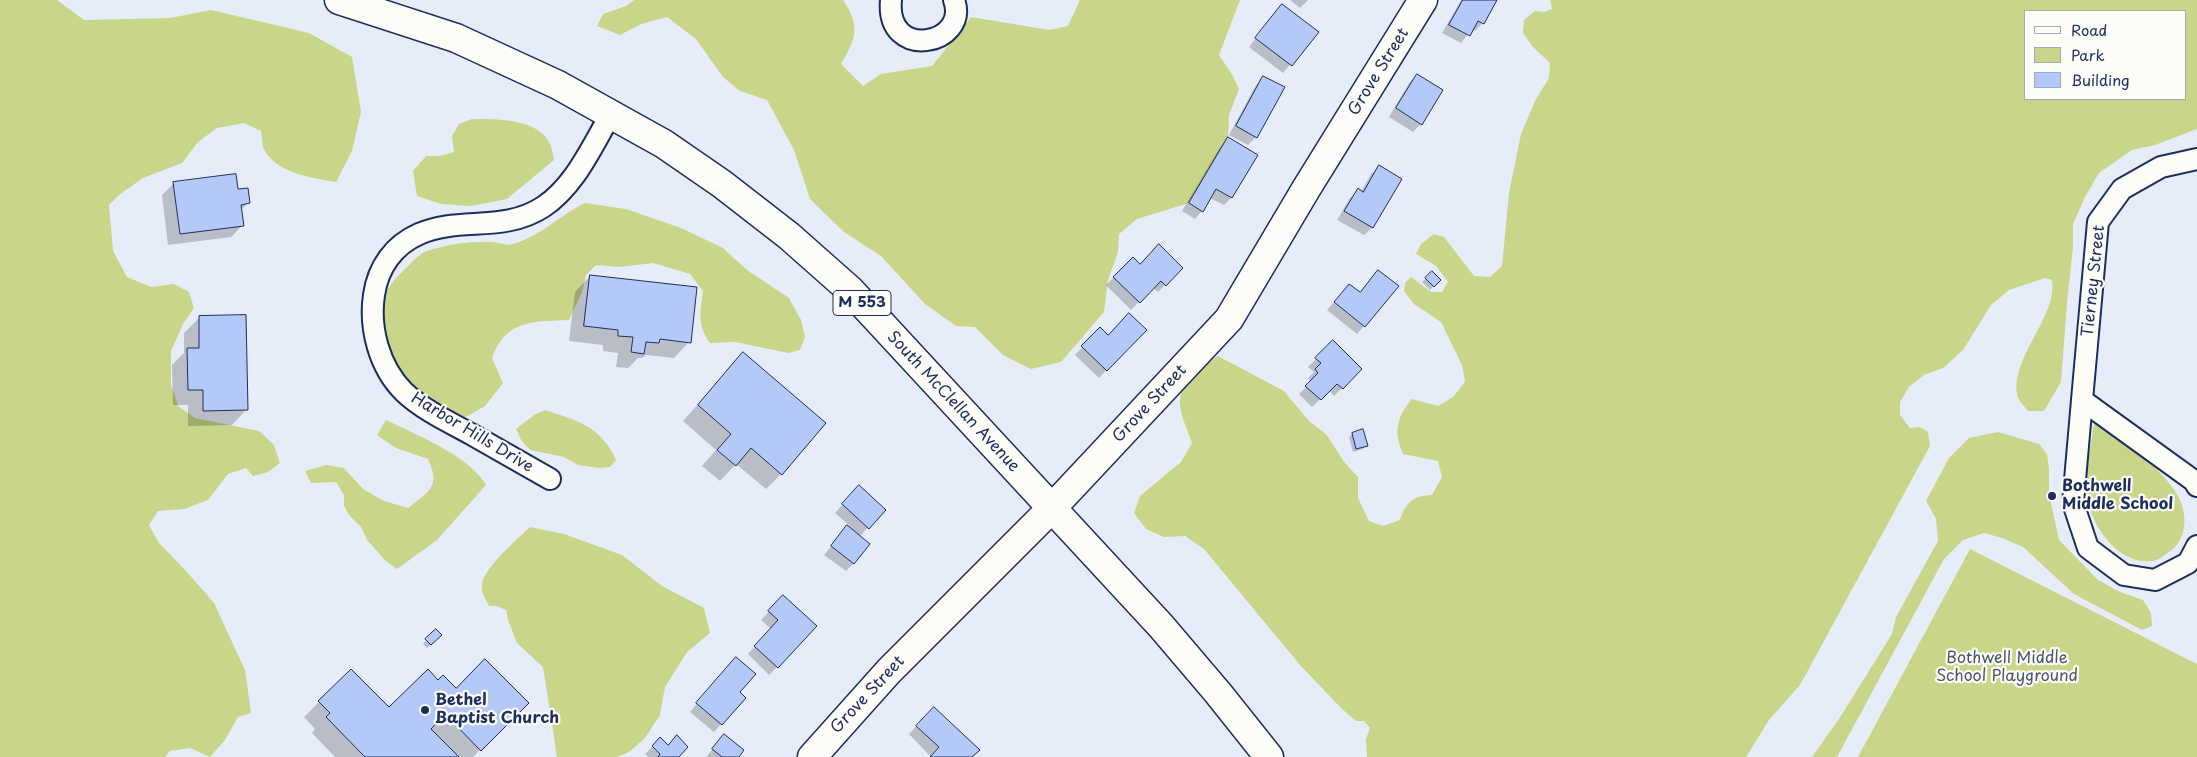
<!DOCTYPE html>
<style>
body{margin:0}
#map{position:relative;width:2197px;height:757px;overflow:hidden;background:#e7edf8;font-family:"Playpen Sans",sans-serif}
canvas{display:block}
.legend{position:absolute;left:2024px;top:10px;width:162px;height:90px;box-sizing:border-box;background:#fdfcf7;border:1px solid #a3aaba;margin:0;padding:6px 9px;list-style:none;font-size:15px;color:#1b2f5e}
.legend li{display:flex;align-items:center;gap:10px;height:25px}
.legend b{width:25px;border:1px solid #a3aaba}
</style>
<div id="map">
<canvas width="2197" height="757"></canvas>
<ul class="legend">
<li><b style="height:6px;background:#fdfcf7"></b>Road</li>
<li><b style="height:14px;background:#c9d588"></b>Park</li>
<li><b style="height:14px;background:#b5c9f9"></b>Building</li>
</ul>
</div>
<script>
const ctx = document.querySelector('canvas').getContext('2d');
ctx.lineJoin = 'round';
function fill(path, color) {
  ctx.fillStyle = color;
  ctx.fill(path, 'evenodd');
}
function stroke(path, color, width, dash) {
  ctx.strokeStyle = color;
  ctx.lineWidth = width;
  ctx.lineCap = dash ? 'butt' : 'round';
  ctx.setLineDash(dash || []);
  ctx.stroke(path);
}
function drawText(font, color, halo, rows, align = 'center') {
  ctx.font = font + ' "Playpen Sans",sans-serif';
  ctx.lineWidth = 4.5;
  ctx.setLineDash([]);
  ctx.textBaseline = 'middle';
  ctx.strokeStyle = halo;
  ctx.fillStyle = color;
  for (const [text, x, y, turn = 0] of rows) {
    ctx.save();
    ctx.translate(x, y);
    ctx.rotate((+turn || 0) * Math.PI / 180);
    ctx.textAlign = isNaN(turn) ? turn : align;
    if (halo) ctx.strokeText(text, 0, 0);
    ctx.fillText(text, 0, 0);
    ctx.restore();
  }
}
const green = new Path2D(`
 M 0,0 L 57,0 L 84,20 L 170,18 L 211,10 L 309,33 L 352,57 L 361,112 L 352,151 L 336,182 C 312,178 274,173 263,147 C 262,143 262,136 261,131 L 244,123 L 217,128 L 198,142 L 182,163 L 143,178 L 119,195 L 109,205 L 113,251 L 127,277 L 151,287 L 174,284 L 189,292 L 194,308 L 183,324 L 171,351 L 171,384 L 178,406 L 195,418 L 259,431 L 274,445 L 280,463 L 268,472 L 253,476 L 246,468 L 228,474 L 208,500 L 184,509 L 158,511 L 149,525 L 159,543 L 187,572 L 214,603 L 245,670 L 251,713 L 238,717 L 225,740 L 210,757 L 190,748 L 170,751 L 165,757 L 0,757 Z
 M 634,0 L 843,0 C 861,27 856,38 841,64 L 863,86 L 881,74 L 932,66 L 971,17 L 1049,30 L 1068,26 L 1080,0 L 1240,0 L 1219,55 L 1233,76 L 1239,89 L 1229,115 L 1228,137 L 1189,203 L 1137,219 L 1119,234 L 1118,252 L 1108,280 L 1104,312 L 1061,362 L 1031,369 L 1003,355 L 975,327 L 956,326 L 925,304 L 881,256 L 844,232 L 810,199 L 794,150 L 767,100 L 740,91 L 723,77 L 696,39 L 667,17 L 641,24 L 620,35 L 597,26 L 603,14 L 626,6 Z
 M 1550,0 L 2197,0 L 2197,129 L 2155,145 L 2132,150 L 2099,173 L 2085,197 L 2073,224 L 2073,247 L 2067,303 L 2061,382 L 2044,411 L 2028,411 C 2025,407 2018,400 2017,395 C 2010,358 2058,316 2052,280 L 2045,278 L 2009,290 L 1991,305 L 1963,350 L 1943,368 L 1924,375 L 1909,387 L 1900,402 L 1900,415 L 1910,428 L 1920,427 L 1928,432 L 1930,446 L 1800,685 L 1769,720 L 1746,757 L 1367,757 L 1366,739 L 1370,728 L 1364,721 L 1356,721 L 1342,709 L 1300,665 L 1204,549 L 1185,536 L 1164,537 L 1146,529 L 1134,513 L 1140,496 L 1181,462 L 1192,443 C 1188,431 1181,417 1180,405 C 1178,381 1201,367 1218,356 L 1284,391 L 1309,421 L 1326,434 L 1345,463 L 1358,477 L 1358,498 L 1369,521 L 1383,526 L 1400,520 C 1406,502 1413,496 1432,495 L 1442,477 L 1438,461 L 1403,454 C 1393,432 1397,416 1412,399 L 1438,406 L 1453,397 L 1465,382 L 1462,365 L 1441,322 L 1414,304 L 1404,291 L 1405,283 L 1411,277 L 1431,292 L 1442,292 L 1448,282 L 1436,266 L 1416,254 L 1421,244 L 1434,234 L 1444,237 L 1474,276 L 1490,277 L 1502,266 L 1509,193 L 1521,134 L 1536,99 L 1549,78 L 1550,63 L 1533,47 L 1523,33 L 1524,20 L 1535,11 L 1544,12 L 1552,9 ZM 2026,11 L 2186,11 L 2186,99 L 2026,99 Z
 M 472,119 C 495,119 539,118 550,144 C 552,149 553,155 554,160 L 507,199 L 471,206 L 441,204 L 417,196 L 413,171 L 426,156 L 440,156 L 454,152 L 452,136 L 459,124 Z
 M 585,203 L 626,209 L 681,228 L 723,248 L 747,270 L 789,298 L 801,320 L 805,337 L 800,350 L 789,353 L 735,342 L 710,343 C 697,325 700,312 703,291 L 690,274 L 653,263 L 619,267 L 596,265 L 586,275 L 582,292 L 569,320 C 533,322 506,319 492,358 L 503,383 L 485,406 L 464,418 C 445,407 421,396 407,380 C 392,362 380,325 383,302 C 385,288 397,277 406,268 C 412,262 419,254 427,251 C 449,244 471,241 494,242 C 500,243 507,246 513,244 C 541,236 560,215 585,203 Z
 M 545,410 C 578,421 601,426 616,460 L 610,467 L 599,468 L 578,465 L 564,457 L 530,450 L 521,440 L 516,429 L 534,415 Z
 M 386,420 C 415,434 471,457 486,485 L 437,540 L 397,569 L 386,561 L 367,540 L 361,527 L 349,515 L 344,506 L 344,495 L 336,482 L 311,483 L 305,471 L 326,465 L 344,468 L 363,489 L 384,501 L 408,508 C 429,491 441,487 428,459 L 396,448 L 377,435 Z
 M 2094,423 C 2122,443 2156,462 2175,491 C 2189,512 2189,541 2166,554 C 2162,557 2157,561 2152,561 C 2123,565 2098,535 2090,509 C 2082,482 2091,450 2094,423 Z
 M 1998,432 L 2039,444 L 2047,454 L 2049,468 L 2049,494 L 2059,540 L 2098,580 L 2120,592 L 2143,600 L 2151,613 L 2152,626 L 2142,630 L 2074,594 L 2023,547 L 2002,538 L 1984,533 L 1963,540 L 1944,559 L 1837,757 L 1812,757 L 1839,719 L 1892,634 L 1896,617 L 1938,541 L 1936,519 L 1926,501 L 1949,458 L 1969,438 Z
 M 530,527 L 564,534 L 622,555 L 662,586 L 704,608 L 710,633 L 687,652 L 665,687 L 660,715 L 645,738 L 629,752 L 617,757 L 557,757 L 543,667 L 517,643 L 508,620 L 506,610 L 497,606 L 489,606 C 486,600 480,591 482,584 C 485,566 517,540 530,527 Z
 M 1970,549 L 2197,664 L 2197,757 L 1858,757 Z`);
const shadow = new Path2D(`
 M 1290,0 L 1308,0 L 1300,8 Z
 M 1461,0 L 1495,0 L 1483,23 L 1475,31 L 1472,29 L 1461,43 L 1442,33 Z
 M 1275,13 L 1317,32 L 1283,73 L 1249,47 Z
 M 1417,75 L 1421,124 L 1413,132 L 1389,117 L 1409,83 Z
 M 1264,77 L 1256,137 L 1248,145 L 1229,135 L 1256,85 Z
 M 1228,139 L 1256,156 L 1231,198 L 1224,205 L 1210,198 L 1202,211 L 1195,219 L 1182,211 L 1220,147 Z
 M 1379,167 L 1400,179 L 1372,228 L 1364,235 L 1337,220 L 1350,198 L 1358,190 L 1361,192 L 1371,174 Z
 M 174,183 L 237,191 L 248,203 L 241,210 L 243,225 L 231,237 L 168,245 L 162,195 Z
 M 1133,259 L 1140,265 L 1182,268 L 1158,292 L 1153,288 L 1131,310 L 1106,285 Z
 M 1432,273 L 1439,280 L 1430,290 L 1422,282 Z
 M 590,276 L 689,342 L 674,358 L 646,355 L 642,358 L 638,358 L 628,368 L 616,367 L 618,353 L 603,351 L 603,345 L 569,341 L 575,292 Z
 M 1342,293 L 1364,326 L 1357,334 L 1327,310 Z
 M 199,318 L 247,409 L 232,425 L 188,426 L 188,405 L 173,405 L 172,365 L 184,353 L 184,333 Z
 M 1100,329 L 1108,336 L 1145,330 L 1099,378 L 1075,355 Z
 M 1333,342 L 1361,369 L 1334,396 L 1329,390 L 1312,407 L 1299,394 L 1311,382 L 1308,378 L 1314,372 L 1308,367 Z
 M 743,353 L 781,474 L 766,489 L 736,464 L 720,481 L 702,466 L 716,450 L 683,421 Z
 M 1352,434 L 1366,446 L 1363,449 L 1353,452 L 1349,437 Z
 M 851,495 L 884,510 L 859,537 L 854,563 L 846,571 L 824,555 L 849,525 L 835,513 Z
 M 783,597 L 777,667 L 769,675 L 748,654 L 771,629 L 761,620 Z
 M 436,631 L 440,635 L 427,648 L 423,644 Z
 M 729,666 L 738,692 L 721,724 L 714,732 L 690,712 Z
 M 351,670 L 389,709 L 438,681 L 456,690 L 527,703 L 473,757 L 335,757 L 312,733 L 315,729 L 304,717 Z
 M 934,708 L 971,757 L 931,757 L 909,734 Z
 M 660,739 L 677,757 L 648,757 L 645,754 Z
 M 717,744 L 737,757 L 706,757 Z`);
const building = new Path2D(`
 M 1463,0 L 1497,0 L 1484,24 L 1478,21 L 1470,36 L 1449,25 Z
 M 1282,4 L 1319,32 L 1292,66 L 1255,38 Z
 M 1417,74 L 1443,90 L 1422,125 L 1396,108 Z
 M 1263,76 L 1285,87 L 1257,138 L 1236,126 Z
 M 1228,137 L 1258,155 L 1232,198 L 1216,189 L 1203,212 L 1189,203 Z
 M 1379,165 L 1402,179 L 1373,228 L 1344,211 L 1358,188 L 1363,192 Z
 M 236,174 L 238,189 L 248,188 L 250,203 L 241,205 L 244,226 L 180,234 L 173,182 Z
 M 1159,244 L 1183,268 L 1166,286 L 1161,281 L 1140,303 L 1113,277 L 1133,257 L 1140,264 Z
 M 1378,270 L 1399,286 L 1365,327 L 1334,302 L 1349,284 L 1360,292 Z
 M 1432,271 L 1441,280 L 1434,287 L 1425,278 Z
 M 590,275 L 697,287 L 691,343 L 660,339 L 659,343 L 646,342 L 644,354 L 631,352 L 633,337 L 618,336 L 618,330 L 584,326 Z
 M 1129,313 L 1147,330 L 1107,371 L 1081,346 L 1100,327 L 1108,335 Z
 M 246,315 L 248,410 L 203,411 L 203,390 L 188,390 L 187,348 L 199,348 L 199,316 Z
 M 1333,340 L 1362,369 L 1343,389 L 1337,384 L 1321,400 L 1305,386 L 1318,373 L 1315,369 L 1321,363 L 1315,358 Z
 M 743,352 L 826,423 L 782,475 L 751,448 L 736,466 L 717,450 L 731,434 L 698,405 Z
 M 1363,429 L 1368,446 L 1356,449 L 1352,433 Z
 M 859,485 L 886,510 L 869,529 L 842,504 Z
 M 847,525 L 870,544 L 854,564 L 831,546 Z
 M 783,595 L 817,626 L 778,668 L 754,646 L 778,620 L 768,611 Z
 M 436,629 L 442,635 L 431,645 L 425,639 Z
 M 736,657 L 756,674 L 740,692 L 746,698 L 722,725 L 696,703 Z
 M 485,659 L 529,703 L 481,751 L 445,714 L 431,729 L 459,757 L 365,757 L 326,717 L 330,713 L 318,701 L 351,669 L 389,707 L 428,669 L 438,680 L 443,675 L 456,688 Z
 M 934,707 L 980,750 L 972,757 L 930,757 L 939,747 L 916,726 Z
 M 724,734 L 744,750 L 739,757 L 722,757 L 712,749 Z
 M 677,735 L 688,747 L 679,757 L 658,757 L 660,754 L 652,746 L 660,737 L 668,745 Z`);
const street = new Path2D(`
 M 891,0 C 885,62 970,45 954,0
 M 2082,400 L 2098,222 L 2122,189 L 2161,167 L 2197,159
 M 550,479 C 524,464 497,449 471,434 C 449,422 423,410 404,392 C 379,367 369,328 374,295 C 378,267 394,245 419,234 C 459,216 503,233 543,207 C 575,186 592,146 611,114
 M 2197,486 L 2194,481 L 2082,400 L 2073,503 L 2088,548 L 2124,575 L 2155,580 L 2188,563 L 2197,546`);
const secondary = new Path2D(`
 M 812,757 L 889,671 L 1052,508 L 1229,319 L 1306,189 L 1423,0`);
const primary = new Path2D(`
 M 339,0 L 456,38 L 558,85 L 664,144 L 722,184 L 789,236 L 850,290 L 1161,626 L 1218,693 L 1269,757`);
const markers = [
 [2052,496,5,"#1b2f5e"],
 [425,710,5,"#1b2f5e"]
];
const shields = [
 [862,303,58]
];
const shieldNames = [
 ["M 553",862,303]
];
const streetNames = [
 ["Grove Street",1379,72,-58],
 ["Tierney Street",2094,281,-84],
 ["South McClellan Avenue",953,402,47],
 ["Grove Street",1150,404,-47],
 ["Harbor Hills Drive",472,433,31],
 ["Grove Street",868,695,-47]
];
const poiNames = [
 ["Bothwell",2062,487],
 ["Middle School",2062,505],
 ["Bethel",435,701],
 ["Baptist Church",435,719]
];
const parkNames = [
 ["Bothwell Middle",2007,659],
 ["School Playground",2007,677]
];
fill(green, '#c9d588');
fill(shadow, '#0003');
fill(building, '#b5c9f9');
stroke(building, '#1b2f5e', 1);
stroke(street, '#1b2f5e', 24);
stroke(secondary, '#1b2f5e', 31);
stroke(primary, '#1b2f5e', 31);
stroke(street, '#fdfcf7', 20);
stroke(secondary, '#fdfcf7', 28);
stroke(primary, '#fdfcf7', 28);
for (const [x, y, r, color] of markers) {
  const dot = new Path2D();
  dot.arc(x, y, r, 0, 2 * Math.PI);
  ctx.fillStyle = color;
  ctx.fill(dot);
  stroke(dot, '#fdfcf7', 2);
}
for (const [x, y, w] of shields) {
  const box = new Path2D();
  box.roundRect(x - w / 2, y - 12.5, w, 25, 4);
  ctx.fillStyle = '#fdfcf7';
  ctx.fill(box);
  stroke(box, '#1b2f5e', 1);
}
drawText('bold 15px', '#1b2f5e', null, shieldNames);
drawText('16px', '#1b2f5e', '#fdfcf7', streetNames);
drawText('bold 16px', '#1b2f5e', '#fdfcf7', poiNames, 'left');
drawText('16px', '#465868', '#fdfcf7', parkNames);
</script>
